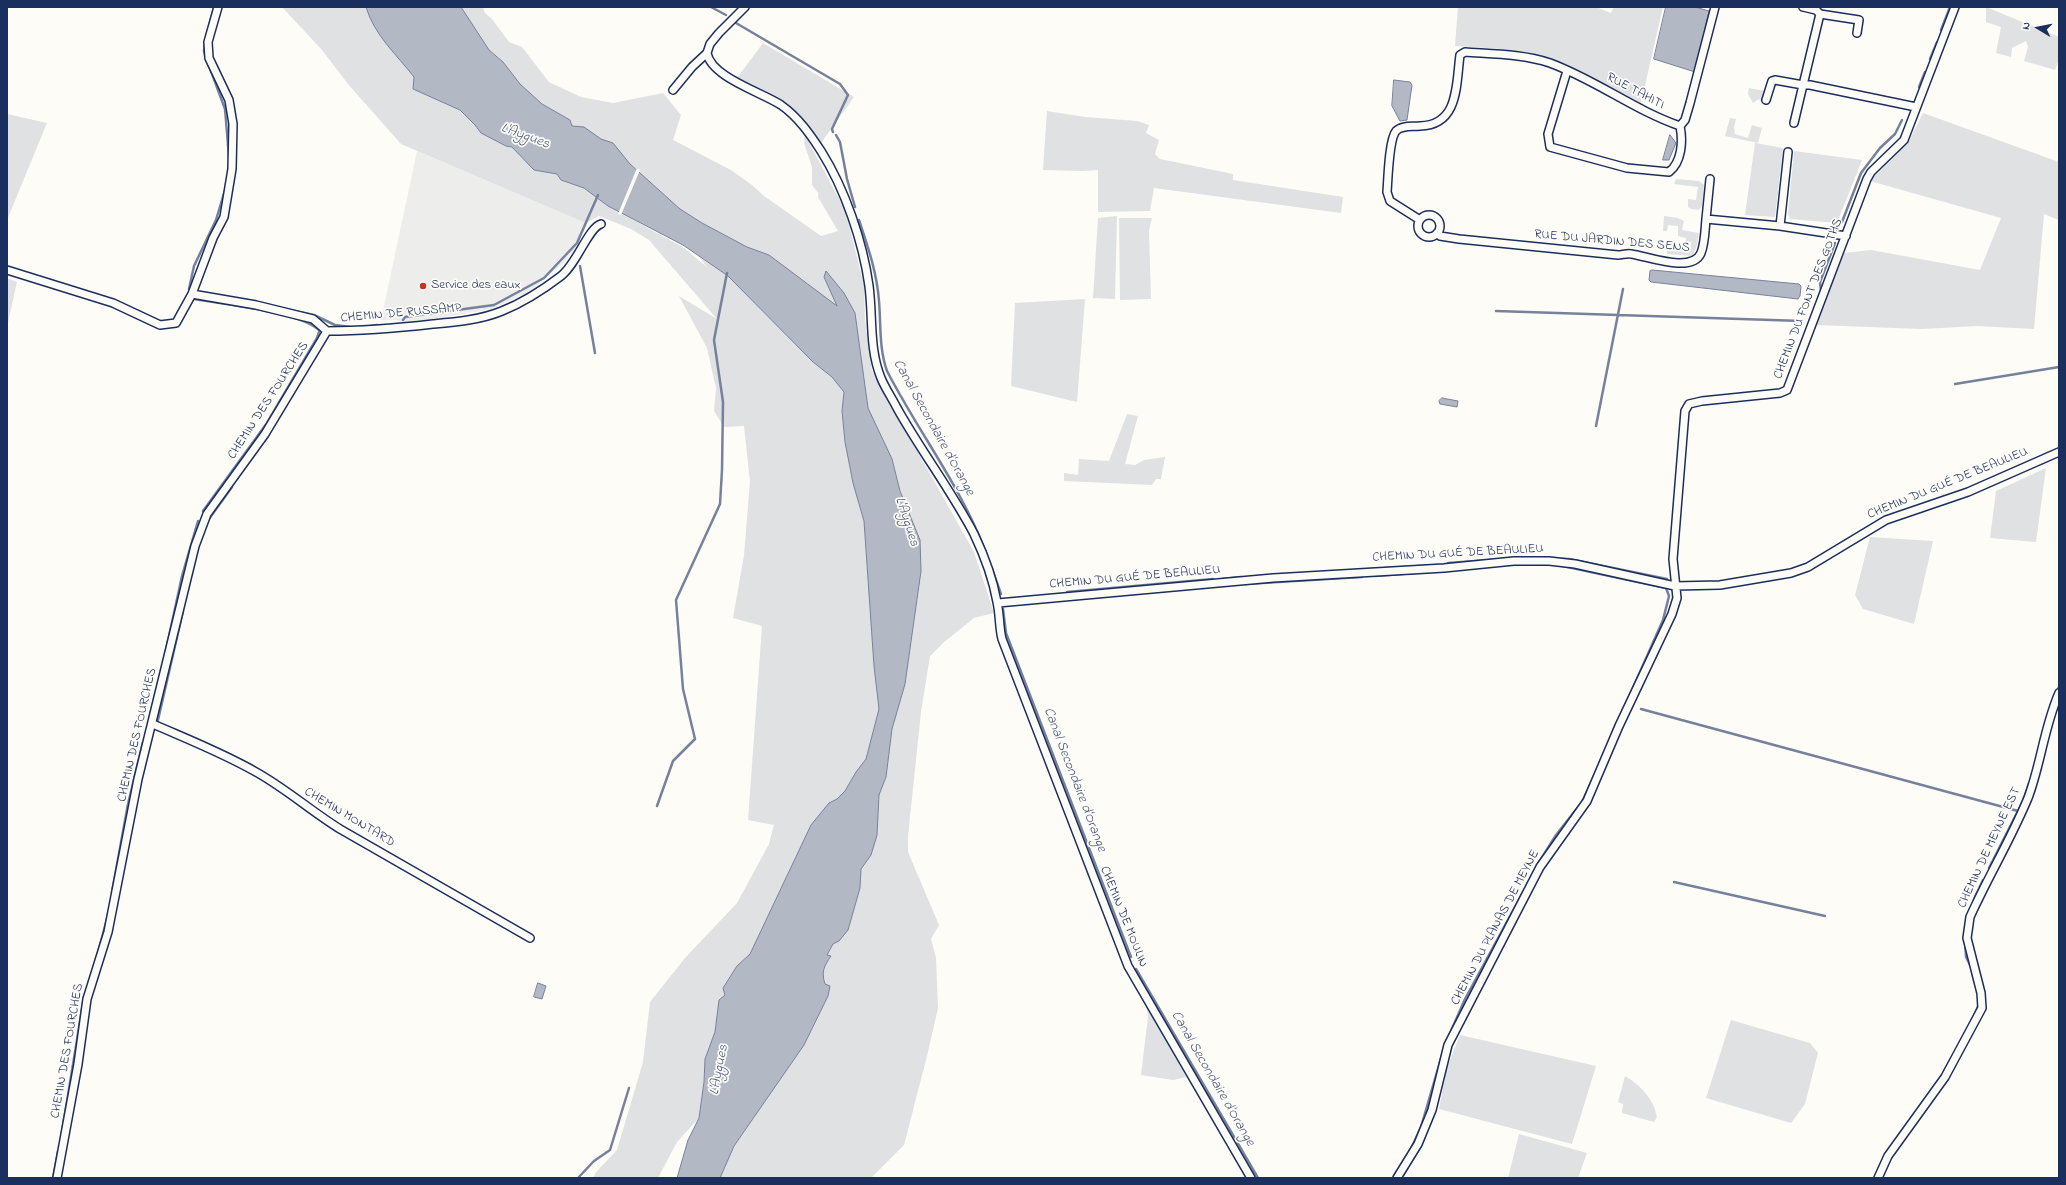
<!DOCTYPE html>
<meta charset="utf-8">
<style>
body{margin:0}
#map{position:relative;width:2066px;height:1185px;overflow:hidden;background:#fdfcf7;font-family:"Indie Flower",sans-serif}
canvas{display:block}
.frame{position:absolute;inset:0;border:8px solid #1b2f5e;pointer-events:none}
.north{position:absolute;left:2018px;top:8px;width:40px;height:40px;-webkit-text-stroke:3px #fdfcf7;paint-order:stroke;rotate:280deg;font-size:11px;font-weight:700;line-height:16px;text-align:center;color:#1b2f5e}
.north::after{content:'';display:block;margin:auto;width:14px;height:18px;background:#1b2f5e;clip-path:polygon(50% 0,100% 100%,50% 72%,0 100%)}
</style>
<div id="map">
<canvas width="2066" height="1185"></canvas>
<div class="frame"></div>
<div class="north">N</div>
</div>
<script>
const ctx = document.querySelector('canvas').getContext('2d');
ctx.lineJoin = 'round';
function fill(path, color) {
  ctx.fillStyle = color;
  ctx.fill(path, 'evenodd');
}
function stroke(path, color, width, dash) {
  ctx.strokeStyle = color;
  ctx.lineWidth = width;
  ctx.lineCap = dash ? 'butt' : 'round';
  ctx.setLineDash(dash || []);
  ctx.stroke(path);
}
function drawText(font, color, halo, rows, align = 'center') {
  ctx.font = font + ' "Indie Flower",sans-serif';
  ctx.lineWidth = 3.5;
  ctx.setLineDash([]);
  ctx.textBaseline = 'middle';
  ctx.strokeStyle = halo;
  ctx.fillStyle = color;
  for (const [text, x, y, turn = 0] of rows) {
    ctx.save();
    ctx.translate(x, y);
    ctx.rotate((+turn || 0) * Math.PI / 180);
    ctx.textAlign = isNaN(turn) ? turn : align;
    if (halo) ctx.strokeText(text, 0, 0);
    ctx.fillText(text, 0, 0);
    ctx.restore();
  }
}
const built = new Path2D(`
 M 417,151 L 587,223 L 578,244 L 565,262 L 531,291 L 492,309 L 410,323 L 396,320 L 381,320 Z`);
const green = new Path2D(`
 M 282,7 L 366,7 C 374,35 397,55 414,77 L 413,89 L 460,110 L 475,125 L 481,133 L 506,146 L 512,147 L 534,170 L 557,174 L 561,180 L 584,188 L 608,206 L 684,248 L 707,267 L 699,257 L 728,276 L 813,362 L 832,377 L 844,392 L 842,411 L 845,442 L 853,483 L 864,521 L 874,666 L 879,709 L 866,759 L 856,772 L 845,791 L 837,799 L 829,803 L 811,825 L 750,954 L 737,966 L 723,988 L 725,995 L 719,1000 L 715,1032 L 705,1059 L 704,1082 L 699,1118 L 677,1142 L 658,1178 L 593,1178 L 596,1172 L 617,1150 L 643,1062 L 650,1002 L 685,958 L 737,903 L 769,844 L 774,825 L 748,820 L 762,626 L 733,618 L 744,555 L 750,482 L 744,426 L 724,427 L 714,411 L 716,388 L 707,348 L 679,296 L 717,319 L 649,240 L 631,229 L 599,216 L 586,223 L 401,144 L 348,84 L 322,50 Z
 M 462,7 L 483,7 L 485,13 L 492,19 L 509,42 L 522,47 L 549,82 L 581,97 L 613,103 L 663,93 L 681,115 L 673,140 L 731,170 L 752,185 L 764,196 L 821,236 L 838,231 L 818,197 L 818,193 L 812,185 L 812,167 L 804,143 L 805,135 L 845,210 L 864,285 L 865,320 L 872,371 L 974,552 L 994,613 L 974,618 L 943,643 L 930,656 L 921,712 L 908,836 L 908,852 L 939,925 L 931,939 L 936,958 L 938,1008 L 927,1056 L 904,1145 L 871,1178 L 720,1178 L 734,1146 L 804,1045 L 822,1009 L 825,984 L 821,975 L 825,964 L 831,956 L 827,955 L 833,944 L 839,941 L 851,919 L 860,888 L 861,869 L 871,855 L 879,795 L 886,777 L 892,729 L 905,684 L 919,588 L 911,521 L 900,491 L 892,459 L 868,408 L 857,327 L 844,293 L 826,271 L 824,277 L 838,307 L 769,255 L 747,247 L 702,223 L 680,209 L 630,164 L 613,143 L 601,139 L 584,127 L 572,126 L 570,120 L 542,104 L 520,84 L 503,62 L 489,50 L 469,22 Z
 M 1458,7 L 1596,7 L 1611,13 L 1614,7 L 1663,7 L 1641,103 L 1556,61 L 1503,49 L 1455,46 Z
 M 1986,7 L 2059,37 L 2059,59 L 2055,70 L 2024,61 L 2028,47 L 2026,41 L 2012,48 L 2011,57 L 1996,53 L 2001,27 L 1986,22 Z
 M 763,43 L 854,97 L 821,143 L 790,107 L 737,78 Z
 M 1749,88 L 1765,91 L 1762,104 L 1759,99 L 1753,103 L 1748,94 Z
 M 1047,111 L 1085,117 L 1137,121 L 1149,125 L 1146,133 L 1159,140 L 1155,154 L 1160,159 L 1233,174 L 1233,180 L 1343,197 L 1341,213 L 1154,188 L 1150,211 L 1098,212 L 1098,170 L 1083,171 L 1043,170 Z
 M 1923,113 L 2059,162 L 2059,220 L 2044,214 L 2034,329 L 1977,326 L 1922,329 L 1816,325 L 1844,253 L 1871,250 L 1980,270 L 2001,218 L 1870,181 L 1909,141 Z
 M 7,114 L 47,123 L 7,220 Z
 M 1730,118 L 1736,119 L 1734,128 L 1735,134 L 1748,138 L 1752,125 L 1762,128 L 1758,143 L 1725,136 Z
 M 1755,143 L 1783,148 L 1775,217 L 1745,215 Z
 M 1794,151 L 1862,160 L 1837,223 L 1790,219 L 1788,214 Z
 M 1676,179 L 1699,181 L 1704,185 L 1702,206 L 1699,210 L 1691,209 L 1688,207 L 1688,199 L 1696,200 L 1698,187 L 1674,184 Z
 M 1117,216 L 1115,299 L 1093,298 L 1098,218 Z
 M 1664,216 L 1678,218 L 1684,221 L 1682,230 L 1699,233 L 1696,249 L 1692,256 L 1667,254 L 1667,251 L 1674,251 L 1677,248 L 1691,248 L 1691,242 L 1686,241 L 1686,238 L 1678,236 L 1678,226 L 1668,225 L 1667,231 L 1663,231 Z
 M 1119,218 L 1152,218 L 1149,231 L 1151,299 L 1120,300 Z
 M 7,278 L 17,282 L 7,327 Z
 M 1085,299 L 1077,402 L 1011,386 L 1015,303 Z
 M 1127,414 L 1138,416 L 1125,464 L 1135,465 L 1144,460 L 1165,457 L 1161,479 L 1156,479 L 1152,485 L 1064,481 L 1064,473 L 1078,475 L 1079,459 L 1109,461 Z
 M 2046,468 L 2036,542 L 1990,538 L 1996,491 Z
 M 1870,537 L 1933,541 L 1914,624 L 1863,609 L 1855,595 Z
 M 1146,1004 L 1186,1077 L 1173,1080 L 1141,1075 L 1148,1017 Z
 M 1731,1020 L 1810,1043 L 1818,1053 L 1805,1104 L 1791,1123 L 1706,1098 Z
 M 1460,1035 L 1596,1066 L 1572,1144 L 1439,1109 L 1447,1068 Z
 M 1625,1076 C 1640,1085 1654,1099 1657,1117 L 1654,1122 L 1622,1113 L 1623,1104 L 1618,1102 Z
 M 1519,1134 L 1587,1153 L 1578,1178 L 1508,1178 Z`);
const water = new Path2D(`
 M 366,7 L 461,7 L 489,50 L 503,62 L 520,84 L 542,104 L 570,120 L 572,126 L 584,127 L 601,139 L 613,143 L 630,164 L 680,209 L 702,223 L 747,247 L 769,255 L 837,306 L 824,277 L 826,271 L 844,293 L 855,313 L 868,408 L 892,459 L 900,491 L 920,540 L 921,571 L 905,684 L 892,729 L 886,777 L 879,795 L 877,835 L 871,855 L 861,869 L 860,888 L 848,930 L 839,941 L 833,944 L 827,955 L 831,956 C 824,966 821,972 825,984 L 830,986 L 828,996 L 804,1045 L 734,1146 L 720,1178 L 677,1178 L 688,1140 L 699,1118 L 704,1082 L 705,1059 L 715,1032 L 719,1000 L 725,995 L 723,988 L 737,966 L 750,954 L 811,825 L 829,803 L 837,799 L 845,791 L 856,772 L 866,759 L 879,709 L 874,666 L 864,521 L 853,483 L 845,442 L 842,411 L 844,392 L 832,377 L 813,362 L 728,276 L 683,245 L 608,206 L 584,188 L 561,180 L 557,174 L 534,170 L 512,147 L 506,146 L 481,133 L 475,125 L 460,110 L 413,89 L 414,77 C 397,55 374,35 366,7 Z
 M 1666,7 L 1695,7 L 1709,11 L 1695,72 L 1654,59 Z
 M 1394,80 L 1410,82 L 1412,85 L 1407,120 L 1400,121 L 1392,106 Z
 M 1670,135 L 1676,143 L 1669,160 L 1663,160 Z
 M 1652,270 L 1799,284 L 1801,286 L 1800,296 L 1798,299 L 1651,282 L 1649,280 L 1650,271 Z
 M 1442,398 L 1458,401 L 1457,407 L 1440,404 L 1439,401 Z
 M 538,983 L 546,986 L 542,999 L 534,997 Z`);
const pier = new Path2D(`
 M 637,168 L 640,170 L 621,215 L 618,214 Z`);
const stream = new Path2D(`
 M 711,7 L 726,15
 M 736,23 L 840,84 L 848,95 L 832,129 L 833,132
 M 1941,30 L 1950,7
 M 206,37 L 214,7
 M 205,42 L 204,51 L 206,59
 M 1930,59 L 1937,42
 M 208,63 L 225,109 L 229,157
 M 1919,87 L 1925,72
 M 836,135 L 840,142 L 847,179 L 855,207
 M 859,220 C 868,247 877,273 879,301 C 881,325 879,349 887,371 C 919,433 962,488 986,553
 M 1842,222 L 1861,173 L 1880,148 L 1895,134 L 1902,120
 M 580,266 L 595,353
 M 189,289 L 194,266 L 216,220 L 225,190
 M 1821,291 L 1820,282 L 1835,243
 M 194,299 C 223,304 299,312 319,330
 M 281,308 L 314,315 L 335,325 L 350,327
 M 1496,311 L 1802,321
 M 403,320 L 405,317 L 494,305 L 544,278 L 577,243 L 598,195
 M 365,327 L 377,325
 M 1955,384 L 2059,367
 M 1596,426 L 1623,289
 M 203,511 L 267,423 L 317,338 L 320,329
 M 206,523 L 232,487
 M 1521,558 L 1569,559 L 1667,579
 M 1448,563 L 1503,559
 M 1558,565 L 1666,588 L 1669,596 L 1663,620 L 1608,744
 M 992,569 L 1001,594
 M 1354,570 L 1438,565
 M 1375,576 L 1428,572
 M 1222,579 L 1241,577
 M 1245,584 L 1362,577
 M 1067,592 L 1213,579
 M 1003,609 L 1006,633 L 1131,957
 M 163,664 L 182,576 L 198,521
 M 2056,693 L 2059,687
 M 1641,709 L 2018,811
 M 158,720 L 183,611
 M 657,806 L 673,761 L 695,739 L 683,689 L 676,600 L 720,504 L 722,470 L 723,402 L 714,340 L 727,273
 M 1538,864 L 1556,835 L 1582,802 L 1594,776
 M 1989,868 L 2023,801 L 2029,783
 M 1674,882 L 1825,916
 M 112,892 L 128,804 L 143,742
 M 1974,899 L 1983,880
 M 1965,941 L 1966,957 L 1972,969
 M 96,960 L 109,911
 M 1136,969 L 1258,1178
 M 1972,1020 L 1979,1004
 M 1447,1040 L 1465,999 L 1528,883
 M 1944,1071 L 1953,1056
 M 61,1138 L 84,997
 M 1410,1151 L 1421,1127 L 1444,1048
 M 53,1178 L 58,1151
 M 578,1178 L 594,1161 L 610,1150 L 629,1088`);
const street = new Path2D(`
 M 1803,7 L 1816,10 L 1820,14
 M 1820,14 L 1803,85 L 1810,85 L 1916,107
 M 1820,14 L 1859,20 L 1857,33
 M 707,53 C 711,77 761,92 781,105 C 798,117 810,134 821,151 C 845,189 863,242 869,286 C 873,317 869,349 881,378 C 885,388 892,398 897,408 C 921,451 951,490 974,534 C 984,555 993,579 997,602 C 1000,615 999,627 1002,639 L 1128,966 L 1251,1178
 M 1567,71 L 1548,134 L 1550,147 L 1627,168 L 1669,172 C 1682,162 1683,141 1680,126
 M 673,90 L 692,67 L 707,53 L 710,44 L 719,33 L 745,7
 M 1766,100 L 1772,81 L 1775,80 L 1803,85 L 1794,123
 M1418 226a11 11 0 1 1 22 0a11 11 0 1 1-22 0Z
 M 1706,219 L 1710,179
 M 1420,220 L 1390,201 L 1387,192 C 1388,179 1389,139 1396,131 C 1402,125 1412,127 1420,126 C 1459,125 1456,85 1460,55 L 1465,52 C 1493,54 1523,54 1550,63 C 1596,80 1634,110 1680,126 L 1685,120 L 1690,103 L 1715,7
 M 1780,226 L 1788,152
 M 1437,233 L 1440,236 L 1459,239 L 1618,255 C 1622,255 1627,253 1631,254 C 1647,256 1692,274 1701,253 C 1705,243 1705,229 1706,219 L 1780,226 L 1846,236
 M 7,270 L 113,303 L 160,325 L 176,323 L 192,294 L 213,238 L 224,217 L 232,169 L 233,124 L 229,100 L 209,58 L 208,42 L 218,7
 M 192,294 L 256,305 L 313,319 L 327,331 C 363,331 398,328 433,324 C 456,322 480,320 502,311 C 522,303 544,289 561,276 C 577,264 588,228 601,224
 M 998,603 L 1273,578 L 1444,568 L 1514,561 L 1549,561 L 1575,564 L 1675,586 L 1720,585 L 1791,573 L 1808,567 L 1886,520 L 1968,492 L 2059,452
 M 153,724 C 187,739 223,753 256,772 C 285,788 311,811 340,829 L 530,938
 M 57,1178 L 78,1064 L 87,999 L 108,932 L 138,779 L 195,546 L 207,514 L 265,434 L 327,331
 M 1397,1178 L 1418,1144 L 1432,1110 L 1448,1045 L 1540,867 L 1587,801 L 1619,726 L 1672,614 L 1677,598 L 1673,559 L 1685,411 L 1689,404 L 1702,401 L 1780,393 L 1787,390 L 1867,179 L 1871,172 L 1904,140 L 1955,7
 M 1878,1178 L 1888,1156 L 1945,1077 L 1982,1008 L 1981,993 L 1967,938 L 1970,917 C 1988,877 2011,839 2028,798 C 2041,764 2044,727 2059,693`);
const markers = [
 [423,286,4,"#c8321e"]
];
const streetNames = [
 ["RUE TAHITI",1635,92,28],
 ["RUE DU JARDIN DES SENS",1612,242,5],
 ["CHEMIN DU FONT DES GOTHS",1809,299,-69],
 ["CHEMIN DE RUSSAMP",401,314,-5],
 ["CHEMIN DES FOURCHES",269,401,-57],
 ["CHEMIN DU GUÉ DE BEAULIEU",1948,484,-22],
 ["CHEMIN DU GUÉ DE BEAULIEU",1458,554,-3],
 ["CHEMIN DU GUÉ DE BEAULIEU",1135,578,-5],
 ["CHEMIN DES FOURCHES",138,735,-77],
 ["CHEMIN MONTARD",349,818,31],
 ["CHEMIN DE MEYNE EST",1990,848,-65],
 ["CHEMIN DE MOULIN",1123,917,68],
 ["CHEMIN DU PLANAS DE MEYNE",1496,928,-62],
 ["CHEMIN DES FOURCHES",68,1051,-80]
];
const poiNames = [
 ["Service des eaux",431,286]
];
const waterNames = [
 ["L'Aygues",525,137,20],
 ["Canal Secondaire d'Orange",933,428,61],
 ["L'Aygues",906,522,72],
 ["Canal Secondaire d'Orange",1074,780,69],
 ["L'Aygues",720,1070,-79],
 ["Canal Secondaire d'Orange",1212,1079,60]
];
fill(built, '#edeeec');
fill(green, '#e0e1e3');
fill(water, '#b3b8c5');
stroke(water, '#76819c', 1);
fill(pier, '#fdfcf7');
stroke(stream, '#76819c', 2.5);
stroke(street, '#1b2f5e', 10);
stroke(street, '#fdfcf7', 7);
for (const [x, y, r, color] of markers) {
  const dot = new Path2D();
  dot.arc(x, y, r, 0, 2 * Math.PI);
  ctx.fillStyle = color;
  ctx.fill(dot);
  stroke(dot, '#fdfcf7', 1.5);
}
drawText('13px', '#1b2f5e', '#fdfcf7', streetNames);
drawText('13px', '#1b2f5e', '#fdfcf7', poiNames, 'left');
drawText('italic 14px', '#49587d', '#fdfcf7', waterNames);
</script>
